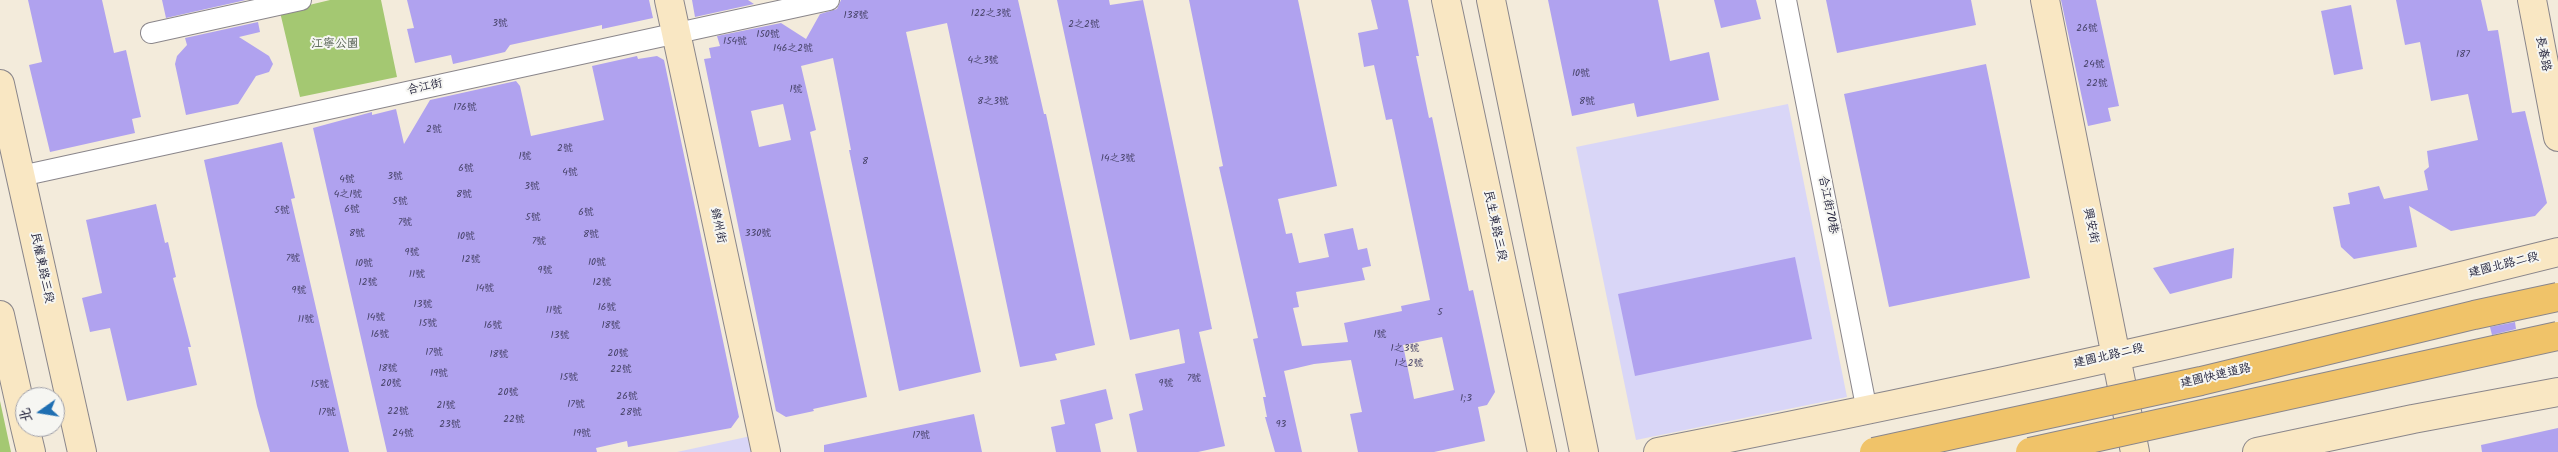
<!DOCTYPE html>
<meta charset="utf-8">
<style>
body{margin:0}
#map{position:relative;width:2558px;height:452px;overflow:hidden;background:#f3ebdb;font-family:Kalam,"LXGW WenKai TC",sans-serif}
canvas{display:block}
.north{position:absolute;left:15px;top:387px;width:50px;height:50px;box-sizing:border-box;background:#f6f6f2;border:1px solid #a1a1a9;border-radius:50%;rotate:257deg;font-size:14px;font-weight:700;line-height:20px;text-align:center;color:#22223b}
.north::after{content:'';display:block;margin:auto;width:18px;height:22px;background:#1f6fb2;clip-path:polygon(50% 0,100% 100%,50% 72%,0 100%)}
</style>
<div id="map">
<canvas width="2558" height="452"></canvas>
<div class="north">北</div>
</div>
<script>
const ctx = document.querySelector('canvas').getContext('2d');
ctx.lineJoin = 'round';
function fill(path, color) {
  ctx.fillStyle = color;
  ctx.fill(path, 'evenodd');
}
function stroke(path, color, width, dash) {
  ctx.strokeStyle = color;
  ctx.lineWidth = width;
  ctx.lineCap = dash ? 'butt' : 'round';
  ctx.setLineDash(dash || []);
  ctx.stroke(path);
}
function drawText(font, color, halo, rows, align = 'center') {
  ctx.font = font + ' Kalam,"LXGW WenKai TC",sans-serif';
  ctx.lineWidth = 4;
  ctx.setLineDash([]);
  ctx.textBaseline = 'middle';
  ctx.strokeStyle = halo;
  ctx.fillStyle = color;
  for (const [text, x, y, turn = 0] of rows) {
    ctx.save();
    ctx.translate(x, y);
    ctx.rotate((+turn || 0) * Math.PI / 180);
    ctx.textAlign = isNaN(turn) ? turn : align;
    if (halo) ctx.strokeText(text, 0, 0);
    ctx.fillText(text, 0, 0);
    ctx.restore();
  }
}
const built = new Path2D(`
 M 1788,104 L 1847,397 L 1636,440 L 1576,147 Z
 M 751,436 L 754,452 L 677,452 Z`);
const green = new Path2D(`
 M 330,0 L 381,0 L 397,77 L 300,97 L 280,12 Z
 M 0,401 L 11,452 L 0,452 Z`);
const building = new Path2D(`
 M 28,0 L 102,0 L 114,53 L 126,50 L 141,117 L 132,119 L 135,133 L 50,152 L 29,65 L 42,62 Z
 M 162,0 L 246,0 L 166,18 Z
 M 407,0 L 649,0 L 653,18 L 602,29 L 602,25 L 510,45 L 505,52 L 453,64 L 451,55 L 415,63 L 407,29 L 414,28 Z
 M 692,0 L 748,0 L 754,4 L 695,17 Z
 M 841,0 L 1018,0 L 1044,114 L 1046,114 L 1095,345 L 1055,354 L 1057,360 L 1020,367 L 947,23 L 906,32 L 981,372 L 899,391 L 849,150 L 851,150 L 833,58 L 801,66 L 816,130 L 810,132 L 867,397 L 813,409 L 814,411 L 786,417 L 776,411 L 704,59 L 711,58 L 709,48 L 720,46 L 717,36 L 781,23 L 806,39 L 820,14 L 837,9 ZM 783,104 L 791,140 L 759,147 L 751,111 Z
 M 1057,0 L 1109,0 L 1110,5 L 1143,0 L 1212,329 L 1199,332 L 1225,446 L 1198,452 L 1137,452 L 1129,414 L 1143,410 L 1135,374 L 1185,363 L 1179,329 L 1130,340 Z
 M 1189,0 L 1298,0 L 1337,186 L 1278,199 L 1286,234 L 1292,233 L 1299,263 L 1329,257 L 1324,234 L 1353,228 L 1358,250 L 1367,248 L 1371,266 L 1362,268 L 1365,280 L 1296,292 L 1299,307 L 1293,308 L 1302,346 L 1348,342 L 1344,323 L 1402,311 L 1401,306 L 1430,300 L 1392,119 L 1386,120 L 1374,65 L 1364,67 L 1358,33 L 1378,29 L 1371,0 L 1408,0 L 1419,56 L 1416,56 L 1429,118 L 1432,117 L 1469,291 L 1473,290 L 1495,392 L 1487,405 L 1478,407 L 1485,441 L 1434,452 L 1358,452 L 1350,414 L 1362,412 L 1351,360 L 1314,364 L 1284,371 L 1302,452 L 1275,452 L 1265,417 L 1267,417 L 1263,397 L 1266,397 L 1253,339 L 1258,338 L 1219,167 L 1223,166 ZM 1442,337 L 1454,390 L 1414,399 L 1403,345 Z
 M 1548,0 L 1658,0 L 1670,61 L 1709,52 L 1719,100 L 1637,117 L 1634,103 L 1572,116 Z
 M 1714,0 L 1756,0 L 1761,19 L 1721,28 Z
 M 1826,0 L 1971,0 L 1976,25 L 1837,53 Z
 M 2061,0 L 2096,0 L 2119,106 L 2108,108 L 2111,121 L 2088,126 Z
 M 2396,0 L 2481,0 L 2488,31 L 2498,30 L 2512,113 L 2525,111 L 2547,203 L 2535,216 L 2451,231 L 2409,206 L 2417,247 L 2354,259 L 2341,247 L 2333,207 L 2350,204 L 2348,193 L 2379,186 L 2384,199 L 2428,190 L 2424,171 L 2429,167 L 2427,151 L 2478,140 L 2468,94 L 2431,101 L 2420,42 L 2405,45 Z
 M 2351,5 L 2363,69 L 2334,75 L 2321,11 Z
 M 258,22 L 260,32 L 239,37 L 269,56 L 273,64 L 269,72 L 256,76 L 238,104 L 186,115 L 175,64 L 177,56 L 187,45 L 185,38 Z
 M 637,56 L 638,59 L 657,56 L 664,60 L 739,417 L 731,428 L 628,447 L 627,441 L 596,448 L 597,452 L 387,452 L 313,128 L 372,112 L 372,115 L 396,109 L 404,144 L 430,100 L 516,81 L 520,86 L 531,136 L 604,120 L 592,66 Z
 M 1986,64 L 2030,278 L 1889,307 L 1844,94 Z
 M 282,142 L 295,198 L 291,199 L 349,452 L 270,452 L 257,406 L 204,160 Z
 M 156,204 L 165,243 L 168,242 L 176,277 L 173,278 L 191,347 L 188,347 L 197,385 L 127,401 L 110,328 L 90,332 L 82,298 L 102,293 L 86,220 Z
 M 2234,248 L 2232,278 L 2170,294 L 2153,268 Z
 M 1795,257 L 1812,339 L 1635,376 L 1618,294 Z
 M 2515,322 L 2516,329 L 2492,335 L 2490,327 Z
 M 1106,389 L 1113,419 L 1095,424 L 1101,452 L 1056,452 L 1051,427 L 1065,424 L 1060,400 Z
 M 974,414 L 982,452 L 824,452 L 824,445 Z
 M 2558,428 L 2558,452 L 2482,452 L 2481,445 Z`);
const street = new Path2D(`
 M 1786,0 L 1867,411
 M 151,33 L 301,0
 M 21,176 L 829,0`);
const secondary = new Path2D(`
 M 669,0 L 766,452
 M 1446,0 L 1542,452
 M 1491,0 L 1584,452
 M 2045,0 L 2135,452
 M 2532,0 L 2558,137
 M 0,84 L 82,452
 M 0,315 L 25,427
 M 25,427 L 31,452
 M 1658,452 C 1959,393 2260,327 2558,252
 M 2257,452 L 2413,419 L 2558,392`);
const highwayBridge = new Path2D(`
 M 1874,452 L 2201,381 L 2474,315 L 2558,297
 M 2030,452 L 2558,336`);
const numberNames = [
 ["122之3號",991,14],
 ["138號",856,16],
 ["3號",500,24],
 ["2之2號",1084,25],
 ["26號",2087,29],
 ["150號",768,35],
 ["154號",735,42],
 ["146之2號",793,49],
 ["187",2463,55],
 ["4之3號",983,61],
 ["24號",2094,65],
 ["10號",1581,74],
 ["22號",2097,84],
 ["1號",796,90],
 ["8之3號",993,102],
 ["8號",1587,102],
 ["176號",465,108],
 ["2號",434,130],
 ["2號",565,149],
 ["1號",525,157],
 ["14之3號",1118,159],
 ["8",865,162],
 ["6號",466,169],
 ["4號",570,173],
 ["3號",395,177],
 ["4號",347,180],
 ["3號",532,187],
 ["4之1號",348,195],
 ["8號",464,195],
 ["5號",400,202],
 ["6號",352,210],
 ["5號",282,211],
 ["6號",586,213],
 ["5號",533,218],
 ["7號",405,223],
 ["8號",357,234],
 ["330號",758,234],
 ["8號",591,235],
 ["10號",466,237],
 ["7號",539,242],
 ["9號",412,253],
 ["7號",293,259],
 ["12號",471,260],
 ["10號",597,263],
 ["10號",364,264],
 ["9號",545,271],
 ["11號",417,275],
 ["12號",368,283],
 ["12號",602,283],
 ["14號",485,289],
 ["9號",299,291],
 ["13號",423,305],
 ["16號",607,308],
 ["11號",554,311],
 ["5",1440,313],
 ["14號",376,318],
 ["11號",306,320],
 ["15號",428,324],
 ["16號",493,326],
 ["18號",611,326],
 ["16號",380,335],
 ["1號",1380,335],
 ["13號",560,336],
 ["1之3號",1405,349],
 ["17號",434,353],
 ["20號",618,354],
 ["18號",499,355],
 ["1之2號",1409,364],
 ["18號",388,369],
 ["22號",621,370],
 ["19號",439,374],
 ["15號",569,378],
 ["7號",1194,379],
 ["20號",391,384],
 ["9號",1166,384],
 ["15號",320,385],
 ["20號",508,393],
 ["26號",627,397],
 ["1;3",1466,399],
 ["17號",576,405],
 ["21號",446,406],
 ["22號",398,412],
 ["17號",327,413],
 ["28號",631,413],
 ["22號",514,420],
 ["23號",450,425],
 ["93",1281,425],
 ["24號",403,434],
 ["19號",582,434],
 ["17號",921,436]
];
const parkNames = [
 ["江寧公園",335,45]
];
const streetNames = [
 ["長春路",2542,54,79],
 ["合江街",425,88,-12],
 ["合江街70巷",1827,205,79],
 ["錦州街",717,226,78],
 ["民生東路三段",1494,226,78],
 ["興安街",2090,226,78],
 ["建國北路二段",2504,266,-14],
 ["民權東路三段",41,268,78],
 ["建國北路二段",2109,357,-13],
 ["建國快速道路",2216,377,-13]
];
fill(built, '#d9d6f7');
fill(green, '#a4c872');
fill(building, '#b0a2ef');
stroke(street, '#8a868b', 22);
stroke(secondary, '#8a868b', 30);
stroke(street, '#fff', 20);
stroke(secondary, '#f9e7c3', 28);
stroke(highwayBridge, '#8a868b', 30, []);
stroke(highwayBridge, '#f0c369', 28);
drawText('10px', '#464268', null, numberNames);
drawText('12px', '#505c4e', '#f6f6f2', parkNames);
drawText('12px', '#22223b', '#f6f6f2', streetNames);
</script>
